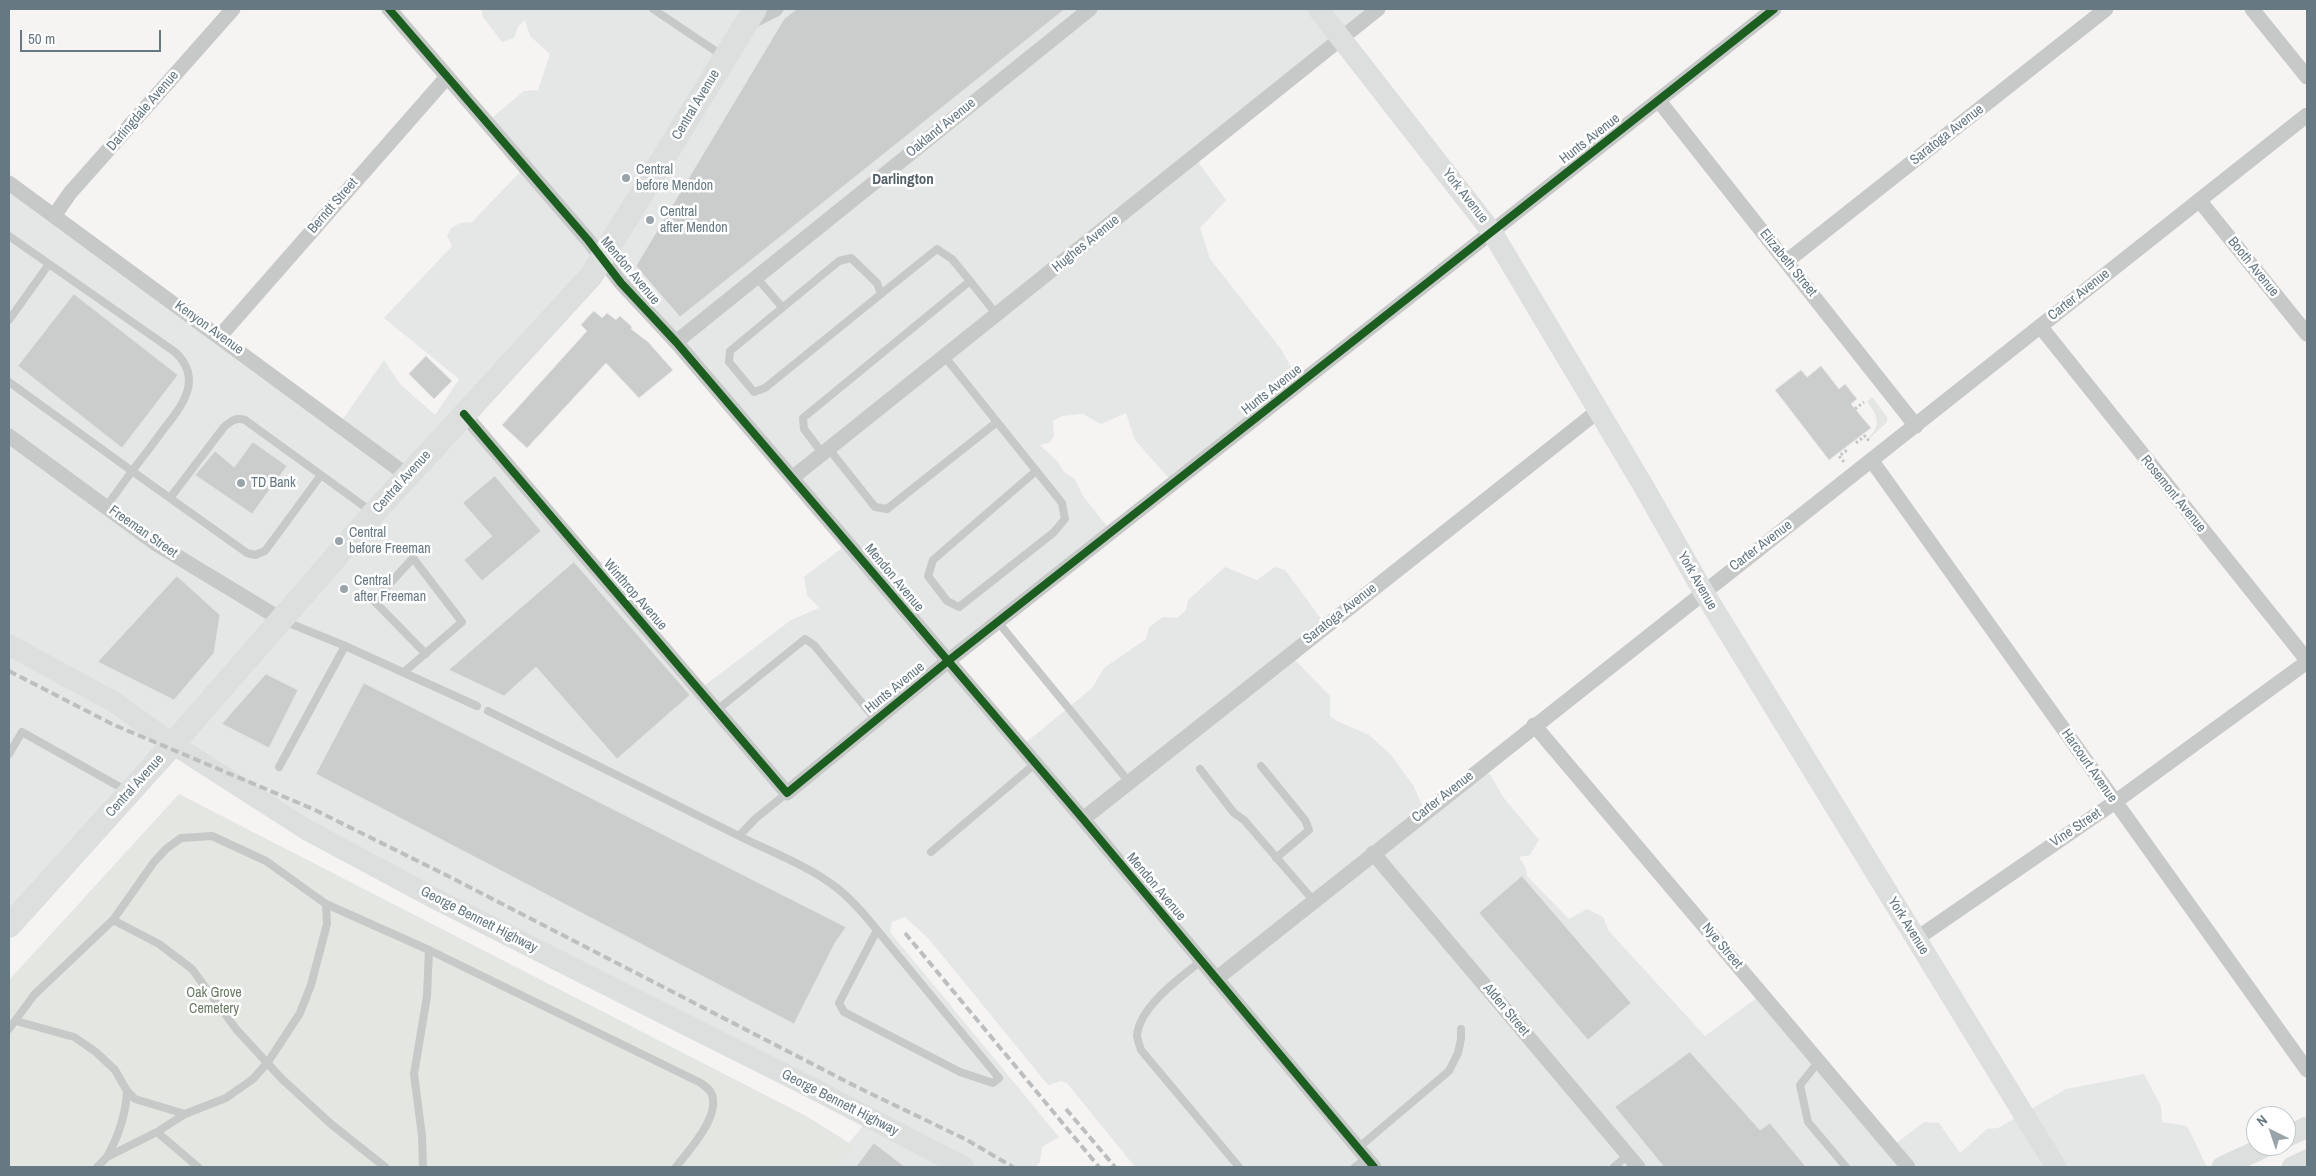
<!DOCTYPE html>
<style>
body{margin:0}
#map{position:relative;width:2316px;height:1176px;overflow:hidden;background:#f5f4f3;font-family:"Archivo Narrow",sans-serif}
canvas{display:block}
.frame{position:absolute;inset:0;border:10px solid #667882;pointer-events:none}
.north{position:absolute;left:2246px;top:1106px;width:50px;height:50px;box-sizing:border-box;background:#fff;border:1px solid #c2c9cd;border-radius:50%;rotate:319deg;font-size:14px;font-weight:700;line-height:20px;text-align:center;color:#667882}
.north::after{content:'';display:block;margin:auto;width:18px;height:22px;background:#98a3aa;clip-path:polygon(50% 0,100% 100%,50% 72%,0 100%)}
.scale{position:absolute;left:20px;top:30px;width:141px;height:22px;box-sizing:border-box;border:2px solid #667882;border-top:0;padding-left:6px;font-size:15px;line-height:18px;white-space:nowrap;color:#667882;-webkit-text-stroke:4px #fff;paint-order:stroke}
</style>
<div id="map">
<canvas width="2316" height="1176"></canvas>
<div class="frame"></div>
<div class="north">N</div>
<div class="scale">50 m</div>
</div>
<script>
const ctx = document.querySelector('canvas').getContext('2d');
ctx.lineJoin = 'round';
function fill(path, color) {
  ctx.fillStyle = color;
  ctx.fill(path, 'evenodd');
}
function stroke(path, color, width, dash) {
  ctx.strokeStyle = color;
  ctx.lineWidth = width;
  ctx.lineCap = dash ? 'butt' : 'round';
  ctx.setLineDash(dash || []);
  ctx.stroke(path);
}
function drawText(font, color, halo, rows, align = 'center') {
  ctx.font = font + ' "Archivo Narrow",sans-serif';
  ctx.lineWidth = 5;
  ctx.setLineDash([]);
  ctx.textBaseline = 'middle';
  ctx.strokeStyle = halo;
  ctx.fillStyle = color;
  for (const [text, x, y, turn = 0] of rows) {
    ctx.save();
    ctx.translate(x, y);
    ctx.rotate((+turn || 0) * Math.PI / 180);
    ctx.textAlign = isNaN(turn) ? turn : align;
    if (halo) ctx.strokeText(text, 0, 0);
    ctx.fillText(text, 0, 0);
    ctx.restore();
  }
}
const built = new Path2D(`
 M 482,9 L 1381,9 L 1196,159 L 1226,200 L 1200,228 L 1210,259 L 1281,349 L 1300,384 L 1176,486 L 1135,440 L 1126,413 L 1101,424 L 1083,414 L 1062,416 L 1053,421 L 1054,436 L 1049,443 L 1040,445 L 1058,462 L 1064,472 L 1075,479 L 1083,496 L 1113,534 L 954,663 L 1023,745 L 1092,688 L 1104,668 L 1146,639 L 1149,627 L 1163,617 L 1177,618 L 1186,610 L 1188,600 L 1225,567 L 1257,580 L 1275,567 L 1285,570 L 1328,628 L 1293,658 L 1330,696 L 1330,716 L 1337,721 L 1369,735 L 1391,755 L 1413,785 L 1427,816 L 1485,773 L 1490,774 L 1503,797 L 1539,840 L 1530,855 L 1519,857 L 1526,868 L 1527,876 L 1569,919 L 1587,909 L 1603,917 L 1608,930 L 1705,1036 L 1762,994 L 1894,1145 L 1924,1122 L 1939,1123 L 1960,1153 L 1987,1129 L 1998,1128 L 2066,1089 L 2144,1074 L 2161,1106 L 2162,1122 L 2187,1126 L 2207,1167 L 1135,1167 L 1067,1083 L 1061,1081 L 1048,1085 L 928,938 L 905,917 L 892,922 L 890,932 L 1059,1137 L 1042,1147 L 1040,1162 L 1036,1167 L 834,1167 L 848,1144 L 867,1121 L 180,752 L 9,938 L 9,184 L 343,419 L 384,360 L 400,384 L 435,415 L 459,379 L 384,318 L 452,246 L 447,236 L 451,228 L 460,223 L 472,222 L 524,168 L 487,122 L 524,91 L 538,90 L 550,54 L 530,36 L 525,20 L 518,26 L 514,38 L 502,42 L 482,16 ZM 608,263 L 847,544 L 804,577 L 807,595 L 819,608 L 791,620 L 700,689 L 473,419 Z`);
const green = new Path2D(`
 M 1872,397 L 1887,417 L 1887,422 L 1870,438 L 1869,437 C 1882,425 1877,414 1867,402 Z
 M 179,794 L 808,1117 L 854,1146 L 836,1167 L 9,1167 L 9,980 Z`);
const building = new Path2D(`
 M 797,9 L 1065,9 L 680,317 L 636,266 L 784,19 Z
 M 74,294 L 178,375 L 122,448 L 18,366 Z
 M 594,311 L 602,318 L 607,313 L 616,320 L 620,316 L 632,327 L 631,329 L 648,342 L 673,370 L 639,398 L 606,363 L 527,448 L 502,425 L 587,331 L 581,325 Z
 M 426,356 L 452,381 L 434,399 L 409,374 Z
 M 1821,366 L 1839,389 L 1845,384 L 1857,399 L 1851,404 L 1871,428 L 1829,460 L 1775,390 L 1801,370 L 1807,377 Z
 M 253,442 L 287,466 L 252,514 L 195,475 L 215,451 L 234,467 Z
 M 495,476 L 541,531 L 482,581 L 464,560 L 492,536 L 463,503 Z
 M 574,562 L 690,695 L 617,759 L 536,667 L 504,696 L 449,670 Z
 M 177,576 L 220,615 L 214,653 L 174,700 L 98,662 Z
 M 266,674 L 298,690 L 269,748 L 222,724 Z
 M 364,683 L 846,927 L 835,943 L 794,1024 L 316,774 Z
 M 1522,876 L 1631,1003 L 1588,1040 L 1479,913 Z
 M 1690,1052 L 1760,1130 L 1770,1123 L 1806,1167 L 1664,1167 L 1615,1107 Z
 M 874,1143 L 905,1167 L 856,1167 Z`);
const path = new Path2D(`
 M 1855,409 L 1864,402
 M 1856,443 L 1865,436 L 1869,441
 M 1844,462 L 1839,456 L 1847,450`);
const lane = new Path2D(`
 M 653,9 L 723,56
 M 9,236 L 175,352 C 204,379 182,406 163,430 C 153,444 143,457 132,471 L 9,382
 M 851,258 L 877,283 L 881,294 L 765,388 L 754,392 L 729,362 L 730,351 L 839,261 Z
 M 756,277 L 782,307
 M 970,281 L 997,315
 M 9,320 L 49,264
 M 945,357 L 1062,503 L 1065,519 L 1053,533 L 959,607 L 947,601 L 928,576 L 933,560 L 1036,471
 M 829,449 L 875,507 L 887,509 L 997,422
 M 823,454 L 804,429 L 803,418 L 970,281 L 952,259 L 937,249 L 881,294
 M 170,498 L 224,427 C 231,421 236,417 245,420 L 321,475
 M 106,507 L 132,471 L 247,553 L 255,555 L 265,551 L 321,475 L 372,512
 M 284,621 L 343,645 L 477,706
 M 998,622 L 1129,782
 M 404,672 L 462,622 L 413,558 L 374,601 L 426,654
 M 717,710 L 805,639 L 814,645 L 876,720
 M 488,711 L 739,836 L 755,819 L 787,793
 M 9,754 L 22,732 L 127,791
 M 1261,766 L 1305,820 L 1309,830 L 1276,858
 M 279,767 L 345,646
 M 1200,769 L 1234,813 L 1244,820 L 1313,900
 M 739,836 C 771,852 809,866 837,888 C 852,900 865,915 877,930 L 999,1078 L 993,1083 L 960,1072 L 844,1012 L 839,1003 L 877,930
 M 931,852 L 1036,763
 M 113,920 L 159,944 L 192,969 L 236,1029 L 282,1079 L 331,1124 L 385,1167
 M 1201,961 C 1181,977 1140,1006 1137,1035 C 1137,1039 1140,1046 1141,1050 L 1239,1167
 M 16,1021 L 74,1037 L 96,1052 L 115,1070 L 127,1091 L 135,1099 L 185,1114 L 226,1098 L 253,1079 L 268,1062 L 300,1013 L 311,985 L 327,924 L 326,904
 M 9,1029 L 34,995 L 113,920 L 154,862 L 166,849 L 181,838 L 212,836 L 266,861 L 326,904 L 429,950 L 701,1083 C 703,1085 708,1088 710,1091 C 724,1113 689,1150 676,1167
 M 1819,1061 L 1800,1085 L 1808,1122 L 1846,1167
 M 127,1091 C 126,1115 118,1137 107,1157 L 157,1132
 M 185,1114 L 157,1132 L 198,1167
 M 1358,1148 L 1449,1071 L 1458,1053 L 1461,1039 L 1461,1029
 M 97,1167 L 107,1157
 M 423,1167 L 422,1136 L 414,1074 L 427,996 L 429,950
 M 1355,1167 L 1367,1158
 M 1614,1167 L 1628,1155`);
const street = new Path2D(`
 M 389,9 L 588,240 L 621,283 L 676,342 L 1083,819 L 1374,1167
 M 2252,9 L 2307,77
 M 748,23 L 776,9
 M 1659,101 L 1916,426
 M 9,183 L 408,476
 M 2199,200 L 2307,334
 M 54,216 L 70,193 L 233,9
 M 1787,261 L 2106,9
 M 2040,326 L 2307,660
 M 220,336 L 447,77
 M 676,342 L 1090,9
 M 464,414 L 787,793 L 948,661 L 1774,9
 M 9,436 L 155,543 L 282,620
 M 1872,461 L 2307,1070
 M 792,478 L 1378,9
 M 1534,725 L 1908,1167
 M 1083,819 L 1598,411
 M 1373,853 L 1638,1167
 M 1916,939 L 2115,802 L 2307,662
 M 1216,979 L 2307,115`);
const secondary = new Path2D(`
 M 1318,9 L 1492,232 L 1644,487 L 1703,591 L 2056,1167
 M 9,645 L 114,702 L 173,744 L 307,830 L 432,897 L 812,1088 L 964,1167
 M 2286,1137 L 2307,1127
 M 2222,1167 L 2267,1146
 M 2292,1167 L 2307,1160`);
const primary = new Path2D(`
 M 9,926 L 173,744 L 374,513 L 591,276 L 755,9`);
const rail = new Path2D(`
 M 9,671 L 112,724 L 313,809 L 448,876 L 857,1087 L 967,1140 L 1013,1167
 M 905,933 L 1099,1167
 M 1066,1109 L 1115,1167`);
const cycleway = new Path2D(`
 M 389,9 L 588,240 L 621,283 L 676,342 L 1083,819 L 1374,1167
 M 464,414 L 787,793 L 948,661 L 1774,9`);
const markers = [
 [626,178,5,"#98a3aa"],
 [650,220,5,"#98a3aa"],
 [241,483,5,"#98a3aa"],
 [339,541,5,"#98a3aa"],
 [344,589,5,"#98a3aa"]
];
const streetNames = [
 ["Central Avenue",696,105,-59],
 ["Darlingdale Avenue",143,111,-49],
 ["Oakland Avenue",941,128,-39],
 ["Saratoga Avenue",1947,135,-38],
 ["Hunts Avenue",1590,139,-38],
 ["York Avenue",1465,196,52],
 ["Berndt Street",333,206,-49],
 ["Hughes Avenue",1086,244,-39],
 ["Elizabeth Street",1788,263,51],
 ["Booth Avenue",2253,267,51],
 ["Mendon Avenue",630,271,50],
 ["Carter Avenue",2079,295,-38],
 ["Kenyon Avenue",209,328,36],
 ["Hunts Avenue",1272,390,-38],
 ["Central Avenue",402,482,-48],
 ["Rosemont Avenue",2173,494,51],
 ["Freeman Street",143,532,35],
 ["Carter Avenue",1761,546,-37],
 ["Mendon Avenue",894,578,50],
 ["York Avenue",1697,581,60],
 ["Winthrop Avenue",635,595,49],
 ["Saratoga Avenue",1340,614,-38],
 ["Hunts Avenue",895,688,-39],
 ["Harcourt Avenue",2089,766,55],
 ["Central Avenue",135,786,-48],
 ["Carter Avenue",1443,797,-38],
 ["Vine Street",2076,828,-34],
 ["Mendon Avenue",1156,887,50],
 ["George Bennett Highway",479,920,27],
 ["York Avenue",1908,926,58],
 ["Nye Street",1722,946,50],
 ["Alden Street",1506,1010,50],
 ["George Bennett Highway",840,1103,27]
];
const poiNames = [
 ["Central",636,170],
 ["before Mendon",636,186],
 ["Central",660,212],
 ["after Mendon",660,228],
 ["TD Bank",251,483],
 ["Central",349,533],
 ["before Freeman",349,549],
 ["Central",354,581],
 ["after Freeman",354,597]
];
const parkNames = [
 ["Oak Grove",214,993],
 ["Cemetery",214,1009]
];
const neighbourhoodNames = [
 ["Darlington",903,180]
];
fill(built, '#e5e6e6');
fill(green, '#e4e6e1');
fill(building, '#cbcccc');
stroke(building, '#e4e4e3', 1);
stroke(path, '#c5c6c7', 3, [2.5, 2.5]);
stroke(lane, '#c7c8c8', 8);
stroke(street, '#c7c8c8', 15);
stroke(secondary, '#dddede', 21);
stroke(primary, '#dddede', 24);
stroke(rail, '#bdbec0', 4, [8, 4]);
stroke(cycleway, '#1b5e20', 8);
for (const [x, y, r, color] of markers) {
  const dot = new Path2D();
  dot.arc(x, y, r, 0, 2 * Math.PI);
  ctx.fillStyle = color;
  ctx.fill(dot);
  stroke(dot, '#fff', 2);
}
drawText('14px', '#667882', '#fff', streetNames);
drawText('14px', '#667882', '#fff', poiNames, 'left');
drawText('14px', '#6b7a65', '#fff', parkNames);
drawText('bold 15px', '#546068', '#fff', neighbourhoodNames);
</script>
